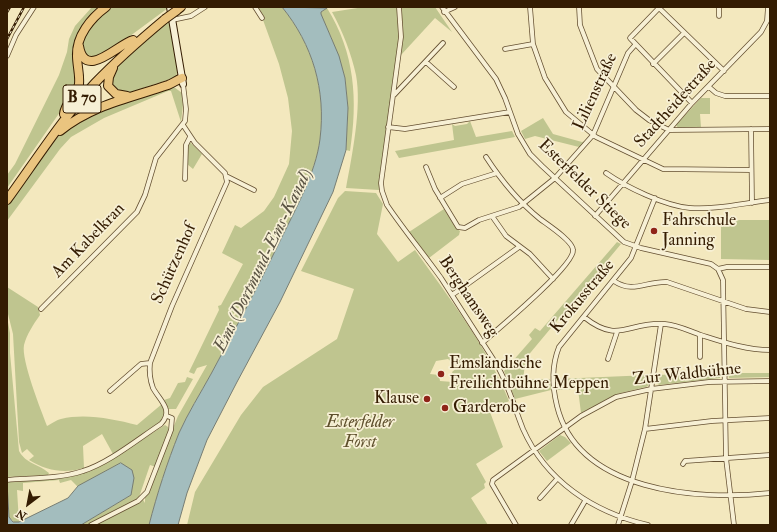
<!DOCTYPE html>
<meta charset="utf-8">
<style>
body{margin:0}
#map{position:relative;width:777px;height:532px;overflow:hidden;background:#f3e8be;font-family:"IM FELL Double Pica",serif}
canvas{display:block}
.frame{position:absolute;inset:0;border:8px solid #341c02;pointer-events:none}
.north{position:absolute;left:8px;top:484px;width:40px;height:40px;-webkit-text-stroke:3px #f7f0d5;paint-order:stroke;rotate:212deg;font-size:11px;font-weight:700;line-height:16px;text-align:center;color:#341c02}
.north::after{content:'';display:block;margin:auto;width:14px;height:18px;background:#341c02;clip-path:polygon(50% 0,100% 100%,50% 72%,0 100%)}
</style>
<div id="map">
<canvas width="777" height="532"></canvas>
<div class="frame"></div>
<div class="north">N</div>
</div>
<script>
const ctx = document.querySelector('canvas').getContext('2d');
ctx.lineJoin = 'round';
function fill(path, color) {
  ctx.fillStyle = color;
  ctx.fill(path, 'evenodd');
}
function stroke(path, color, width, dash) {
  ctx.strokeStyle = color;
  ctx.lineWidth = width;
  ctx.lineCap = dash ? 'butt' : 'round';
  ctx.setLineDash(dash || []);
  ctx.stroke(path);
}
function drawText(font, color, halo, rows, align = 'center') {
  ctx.font = font + ' "IM FELL Double Pica",serif';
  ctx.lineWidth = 3.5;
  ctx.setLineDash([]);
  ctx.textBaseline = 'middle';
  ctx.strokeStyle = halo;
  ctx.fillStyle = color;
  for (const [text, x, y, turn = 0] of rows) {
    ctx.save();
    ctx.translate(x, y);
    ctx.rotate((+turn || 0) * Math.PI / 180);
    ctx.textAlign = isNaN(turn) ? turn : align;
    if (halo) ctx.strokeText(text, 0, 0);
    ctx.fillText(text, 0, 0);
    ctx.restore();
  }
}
const green = new Path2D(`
 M 92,7 L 101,7 L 80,31 L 76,84 L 67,102 L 7,188 L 7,175 L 15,164 L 59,75 L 67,52 L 69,39 L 75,26 Z
 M 110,7 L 167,7 L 168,8 L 126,39 L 95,58 C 62,52 99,18 110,7 Z
 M 258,7 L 282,7 C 313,45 326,90 320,139 C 316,173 294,212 279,243 C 258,287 234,331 211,374 C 200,394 188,413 179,433 C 167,463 157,494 149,525 L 81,525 L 131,495 L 121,463 L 78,487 L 71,480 L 60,483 L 59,480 L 23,483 L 23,491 L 17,490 L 19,522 L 14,522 L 9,517 L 7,482 C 37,480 68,480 97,468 L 165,425 L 168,427 L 169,431 L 156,467 L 150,465 L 138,500 L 142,498 L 145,503 L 145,496 L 178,416 L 207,365 L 197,368 L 194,374 L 189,372 L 219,310 L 218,306 L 221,305 L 243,264 L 222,253 L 235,225 L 241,228 L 264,211 L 274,197 L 289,164 L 292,131 L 288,98 L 279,64 L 263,20 L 265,18 ZM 293,202 C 295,208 253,289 246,301 C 243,307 235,317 230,318 L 245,300 Z
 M 364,7 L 397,7 L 399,37 L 379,190 L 346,188 C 352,156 362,107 356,75 C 351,53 343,32 332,12 Z
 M 401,7 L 435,7 L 452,32 L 435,18 L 401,55 L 403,36 Z
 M 327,8 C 355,53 358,100 350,151 L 346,150 L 348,108 L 345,78 L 331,37 L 320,14 L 321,12 Z
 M 169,20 L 178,68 L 176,77 L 125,94 L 113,89 L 111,75 L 115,69 Z
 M 174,87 L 182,93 L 183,105 L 181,122 L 171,91 L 168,91 L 104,118 L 71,137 L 60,149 L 7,221 L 7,206 L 60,134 L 83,116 L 165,89 Z
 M 701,98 L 710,98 L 710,114 L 700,114 L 701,127 L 678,128 L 676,125 Z
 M 543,118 L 553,134 L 582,142 L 589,140 L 583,148 L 535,136 L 525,139 L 521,131 Z
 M 470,121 L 476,137 L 512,131 L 515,137 L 399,158 L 395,151 L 454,140 L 452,124 L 455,126 L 467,124 Z
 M 190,142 L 202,154 L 193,169 L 187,164 L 188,144 Z
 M 345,191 L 376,193 L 383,204 L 377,234 L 398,262 L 415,250 C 449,298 487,346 509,401 L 490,412 L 503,447 L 476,464 L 486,482 L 484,484 L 485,488 L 471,498 L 488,525 L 187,525 L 195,492 L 241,415 L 263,387 L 337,339 L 354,289 L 301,271 L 338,198 ZM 448,359 L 458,367 L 452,372 L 454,377 L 453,382 L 440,381 L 439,375 L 430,374 L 436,361 Z
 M 444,209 L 456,228 L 460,231 L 459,235 L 429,258 L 409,232 Z
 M 739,220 L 770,220 L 770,260 L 721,259 L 721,223 L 731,223 Z
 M 617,242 L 621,244 L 526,358 L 523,379 L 550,379 L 551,390 L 515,399 L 504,371 L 532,339 L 529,335 L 535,328 L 540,331 Z
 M 7,287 L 38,307 L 40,315 C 33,325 27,334 24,345 C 21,360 41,410 47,426 C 51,424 56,420 61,419 C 85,413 113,419 137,425 L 162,404 L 166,412 L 162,421 L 113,454 L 102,434 L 83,446 L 84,468 C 65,474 47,471 29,460 L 34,456 L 27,449 L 22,453 L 19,442 L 13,334 L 7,310 Z
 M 7,317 L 10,333 L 10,353 L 19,451 C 26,464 39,464 49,473 L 48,475 L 7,477 Z
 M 720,373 L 720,378 L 659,385 L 655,381 L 655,375 Z
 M 728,373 L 770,373 L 770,377 L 729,378 Z
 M 650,375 L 649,385 L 646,387 L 617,394 L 581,413 L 578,389 L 557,390 L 556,379 Z
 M 187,377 L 193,379 L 176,409 L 168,409 L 164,400 L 170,398 L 178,383 L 185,382 Z
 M 560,435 L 565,437 L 571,443 L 547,461 L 539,451 Z`);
const water = new Path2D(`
 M 282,7 L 327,8 L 321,12 L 321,14 L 339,56 L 345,78 L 348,108 L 346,150 L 333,192 L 280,302 L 237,382 L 207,440 L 187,493 L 178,525 L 149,525 C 157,494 167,463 179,433 C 188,413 200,394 211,374 C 234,331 258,287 279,243 C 294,212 316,173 320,139 C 326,90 313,45 282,7 Z
 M 121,463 L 132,470 L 134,478 L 131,495 L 81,525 L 7,525 L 7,483 L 9,517 L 13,522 L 19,522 L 68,498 L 78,486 Z`);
const street = new Path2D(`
 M 255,7 L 262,18
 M 399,7 L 401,37 L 381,183 L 382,191 L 387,205 C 404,230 423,253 441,278 C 459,306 477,334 495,362 C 508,382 514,407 523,429 C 546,481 593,512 648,525
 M 442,7 L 496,79 L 505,98 L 518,134 L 530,154 L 542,166 L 624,242 L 641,248 L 711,264 L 718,269 L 723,280 L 726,458 L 734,525
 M 530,7 L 533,44 L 545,78 L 566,112 L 596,137 L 663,169 L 751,170
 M 579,7 L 580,25 L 597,69 L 636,110 L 649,120 L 669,130 L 770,129
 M 658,7 L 724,71
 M 658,9 L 630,38 L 692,103
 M 444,12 L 455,7
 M 719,16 L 719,7
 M 172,20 L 191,16 L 205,7
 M 505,49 L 533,44
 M 7,56 L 16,35 L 34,7
 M 426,62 L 454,87
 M 653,64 L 684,33
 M 709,87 L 716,93 L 725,96 L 770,96
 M 394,95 L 443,43
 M 388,127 L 405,129 L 510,112
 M 751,129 L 752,203
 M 426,167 L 435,189 L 458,227 L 465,228 L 479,220 L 519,207 L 555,178 L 593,135 L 628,53 L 635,45
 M 606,173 C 626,187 665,206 690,208 C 716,210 744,203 770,200
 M 226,176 L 254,190
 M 185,179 L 186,145 L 190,137
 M 440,198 L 462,184 L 497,173
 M 655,198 L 631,258 L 559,347 C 551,367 552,386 557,406 C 578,492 698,501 770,493
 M 492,216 L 506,236 L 530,254 L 553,279
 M 595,216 L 692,103 L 761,32 L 767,21 L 768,7
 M 718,269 L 727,267 L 770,267
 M 614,281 C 633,294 646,281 667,282 L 746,309 L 770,312
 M 452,295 L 519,247
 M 41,309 L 137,212 L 145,195 L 156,158 L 185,121 L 186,109 L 183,84
 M 584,317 C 619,345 628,321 665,324 C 678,325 689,331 701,335 C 723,342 746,350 770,350
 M 482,343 C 497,330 575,265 573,250 C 573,241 548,225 540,219 C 519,202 501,180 486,157
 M 700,357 L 700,335
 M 608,359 L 617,332
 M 110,391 L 141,364 L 150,363
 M 645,429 L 712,421 L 770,418
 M 683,464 L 685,461 L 770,455
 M 7,480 C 32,478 59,479 83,471 C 109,463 138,439 161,424 C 174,410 160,401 153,388 C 150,380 149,372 150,363 L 172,306 L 227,182 L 225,173 L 195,143 L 183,125
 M 540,498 L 557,479
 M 91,525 L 138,501 L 147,492 L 171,430 L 172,418 L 167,416
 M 516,525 L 492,484 L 493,480 L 581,416 L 616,397 L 651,389 L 709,382 L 770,381
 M 571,525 L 585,501
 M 618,525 L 632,481 L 645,429 L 661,324`);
const secondary = new Path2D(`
 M 170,7 L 183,84`);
const highway = new Path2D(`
 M 176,11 L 181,7
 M 79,46 C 85,81 118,44 133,40
 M 113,68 L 109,77 L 108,86 L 116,94 L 127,96
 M 64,114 C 65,102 77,96 79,84 C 80,75 77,65 77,56 C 76,36 91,18 106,7
 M 60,131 C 92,105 130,98 168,85 C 173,83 177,80 182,78
 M 7,200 C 36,160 62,119 95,83 C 117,60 141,39 165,19`);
const rail = new Path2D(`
 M 7,12 L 10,7
 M 7,39 L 24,7`);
const highwayBridge = new Path2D(`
 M 165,19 L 176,11`);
const markers = [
 [654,231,4,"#8f2418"],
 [441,374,4,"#8f2418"],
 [427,399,4,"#8f2418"],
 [445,408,4,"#8f2418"]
];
const shields = [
 [82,99,38]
];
const shieldNames = [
 ["B 70",82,99]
];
const streetNames = [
 ["Lilienstraße",596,92,-65],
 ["Stadtheidestraße",676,104,-48],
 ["Esterfelder Stiege",584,185,44],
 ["Am Kabelkran",89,241,-46],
 ["Schützenhof",175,264,-66],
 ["Berghamsweg",468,297,56],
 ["Krokusstraße",583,297,-50],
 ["Zur Waldbühne",687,375,-6]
];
const poiNames = [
 ["Fahrschule",662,221],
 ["Janning",662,241],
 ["Emsländische",449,364],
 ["Freilichtbühne Meppen",449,384],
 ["Klause",419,399,"right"],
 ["Garderobe",453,408]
];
const parkNames = [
 ["Esterfelder",360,423],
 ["Forst",360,443]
];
const waterNames = [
 ["Ems (Dortmund-Ems-Kanal)",264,261,-64]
];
fill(green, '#bfc58f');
fill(water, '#a3bdbe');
stroke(water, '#777d73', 1);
stroke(street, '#644f31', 5.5);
stroke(secondary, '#341c02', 8);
stroke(highway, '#341c02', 10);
stroke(street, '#f7f0d5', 4);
stroke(secondary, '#f7f0d5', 6);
stroke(highway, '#eac47f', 8);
stroke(rail, '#341c02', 2.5);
stroke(rail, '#f7f0d5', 1, [3]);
stroke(highwayBridge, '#341c02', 10, []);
stroke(highwayBridge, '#eac47f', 8);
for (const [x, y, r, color] of markers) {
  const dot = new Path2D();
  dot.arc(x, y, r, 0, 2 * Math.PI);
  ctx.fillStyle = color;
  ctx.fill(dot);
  stroke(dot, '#f7f0d5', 1.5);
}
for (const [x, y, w] of shields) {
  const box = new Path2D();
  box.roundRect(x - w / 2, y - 14, w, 28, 3);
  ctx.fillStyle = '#f7f0d5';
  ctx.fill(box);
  stroke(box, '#341c02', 1);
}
drawText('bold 16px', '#341c02', null, shieldNames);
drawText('17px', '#341c02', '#f7f0d5', streetNames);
drawText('17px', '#341c02', '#f7f0d5', poiNames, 'left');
drawText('italic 17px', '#5e4f2c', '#f7f0d5', parkNames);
drawText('italic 18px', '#5b5444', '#f7f0d5', waterNames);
</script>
